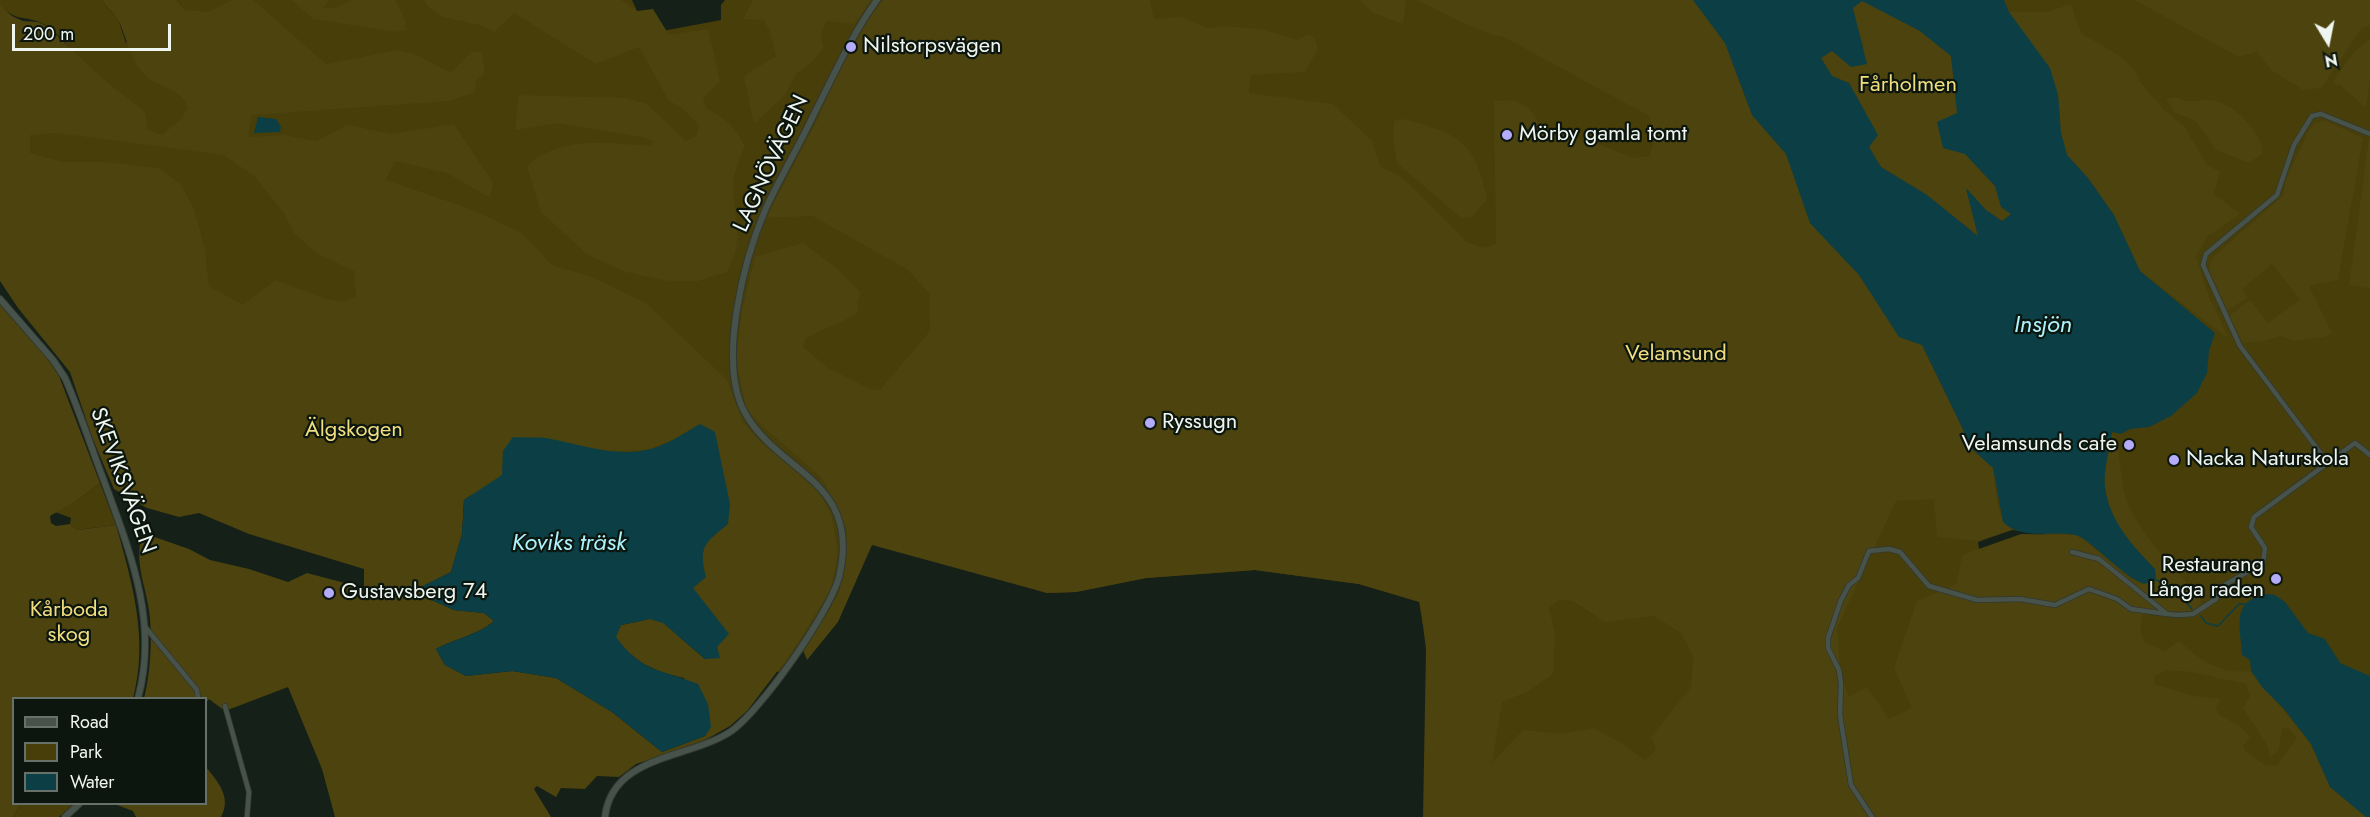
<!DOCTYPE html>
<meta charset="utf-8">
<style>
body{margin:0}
#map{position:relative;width:2370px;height:817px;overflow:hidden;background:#152018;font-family:Jost,sans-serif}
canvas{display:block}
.legend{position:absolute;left:12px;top:697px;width:195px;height:108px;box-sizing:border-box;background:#0c160f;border:2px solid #677069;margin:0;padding:8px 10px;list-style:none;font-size:18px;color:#eff6f0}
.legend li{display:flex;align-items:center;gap:12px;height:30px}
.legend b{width:30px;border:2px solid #677069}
.north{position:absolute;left:2298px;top:12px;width:60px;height:60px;-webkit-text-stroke:4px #0c160f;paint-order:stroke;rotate:170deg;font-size:16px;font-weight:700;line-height:24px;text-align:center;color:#eff6f0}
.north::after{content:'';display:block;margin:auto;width:21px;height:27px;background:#eff6f0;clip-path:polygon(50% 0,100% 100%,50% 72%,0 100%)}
.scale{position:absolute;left:12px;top:24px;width:159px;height:27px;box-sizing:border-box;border:3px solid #eff6f0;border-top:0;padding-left:8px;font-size:18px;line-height:21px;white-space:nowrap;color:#eff6f0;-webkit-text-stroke:4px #0c160f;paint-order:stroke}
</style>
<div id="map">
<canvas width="2370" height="817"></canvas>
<ul class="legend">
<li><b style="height:8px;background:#47534a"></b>Road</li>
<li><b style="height:16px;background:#473e09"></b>Park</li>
<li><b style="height:16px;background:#0b3f45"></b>Water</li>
</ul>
<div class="north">N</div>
<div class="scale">200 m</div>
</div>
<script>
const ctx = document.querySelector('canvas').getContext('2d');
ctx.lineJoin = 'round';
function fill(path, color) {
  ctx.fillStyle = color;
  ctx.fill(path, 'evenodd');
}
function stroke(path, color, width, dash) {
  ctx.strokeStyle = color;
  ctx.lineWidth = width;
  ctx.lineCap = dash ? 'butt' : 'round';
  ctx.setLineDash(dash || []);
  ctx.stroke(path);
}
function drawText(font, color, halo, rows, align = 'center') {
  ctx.font = font + ' Jost,sans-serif';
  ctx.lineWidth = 4.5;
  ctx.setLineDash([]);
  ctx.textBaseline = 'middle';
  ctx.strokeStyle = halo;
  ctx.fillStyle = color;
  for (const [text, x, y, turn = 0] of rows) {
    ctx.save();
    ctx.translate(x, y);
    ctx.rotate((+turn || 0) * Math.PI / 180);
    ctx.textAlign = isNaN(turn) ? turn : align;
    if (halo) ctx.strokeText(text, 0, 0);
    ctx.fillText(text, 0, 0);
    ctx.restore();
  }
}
const green = new Path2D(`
 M 0,0 L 101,0 L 118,19 L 126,43 L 181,5 L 177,0 L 632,0 L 637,11 L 657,32 L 721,20 L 721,5 L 725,0 L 2370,0 L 2370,817 L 1456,817 L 1419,602 L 1359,584 L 1255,570 L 1146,578 L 1076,592 L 1047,593 L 848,531 L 839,591 L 827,613 L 784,674 L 650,625 L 0,153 L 75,54 C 65,43 54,28 39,22 C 20,15 19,22 0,6 ZM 2012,530 L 2045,534 L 1994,639 L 1978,542 Z
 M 100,483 L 116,525 L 77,530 L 70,524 L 71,518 L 55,512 L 81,498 Z
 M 21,804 L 74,804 L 59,817 L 13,817 Z`);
const forest = new Path2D(`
 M 101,0 L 177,0 L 185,10 L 208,12 L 232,0 L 253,0 L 326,64 L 398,50 L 417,55 L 451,73 L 471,52 L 481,51 L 485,72 L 476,81 L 475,92 L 449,101 L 252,115 L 248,137 L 285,135 L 316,141 L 348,125 L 392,134 L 454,124 L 493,183 L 490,198 L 447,173 L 395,161 L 386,180 L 473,210 L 522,233 L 552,265 L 592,277 L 646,303 L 727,380 L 743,422 L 760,442 L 811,481 L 819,491 L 832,517 L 838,552 L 831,589 L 792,652 L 747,711 L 730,726 L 698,744 L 636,764 L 619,777 L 597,776 L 585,789 L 561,788 L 556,797 L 537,786 L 534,789 L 551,817 L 335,817 L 322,769 L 288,687 L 225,711 L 209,699 L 206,703 L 206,698 L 144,698 C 150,675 152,644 150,619 C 148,589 132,562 143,533 L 189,549 L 210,560 L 249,569 L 288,582 L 307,573 L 364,588 L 364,569 L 249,534 L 199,513 L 179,517 L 147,508 L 114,489 L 92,437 L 70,372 L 18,308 L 0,281 L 0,5 L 12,16 L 23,21 L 38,22 L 48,27 L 103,79 L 145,112 L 148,130 L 162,135 L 181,119 L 188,108 C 181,87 158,88 145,75 C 130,60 128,41 119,22 C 115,14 107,7 101,0 ZM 57,133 L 224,155 L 255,177 L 284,213 L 294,233 L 316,253 L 354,271 L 356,296 L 343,302 L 323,298 L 276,280 L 243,305 L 209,286 L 205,250 L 194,209 L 180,183 L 158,168 L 107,162 L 62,162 L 30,153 L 30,135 ZM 700,424 L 728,524 C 705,543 698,546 706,577 L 693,588 L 729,634 L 705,659 L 663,623 L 650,619 L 621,625 L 615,637 C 635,663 653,671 684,678 L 707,730 L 705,736 L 662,752 L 612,712 L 556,678 L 512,671 L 466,676 L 445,665 L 436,649 C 454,639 480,634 494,621 L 484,613 L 454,610 L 425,597 L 423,586 L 451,572 L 462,534 L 464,500 L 502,475 L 503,451 L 544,438 L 594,451 L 647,450 L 674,439 Z
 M 292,0 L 329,0 L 323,8 L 336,8 L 352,0 L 395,0 L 405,19 L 406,30 L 394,32 L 313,19 Z
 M 424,0 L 621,0 L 637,11 L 653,9 L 669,35 L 708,29 L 720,81 L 703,98 L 706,108 C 724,117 736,128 745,146 C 739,160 732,175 733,191 C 735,225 745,238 727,272 L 698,281 L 668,281 L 626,272 L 588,255 L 541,212 L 527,166 C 561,135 607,143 650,146 L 654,142 L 646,138 L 559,123 L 515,130 L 519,95 L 625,98 L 647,104 L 686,141 L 696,136 L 699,125 L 681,107 L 669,101 L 639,47 L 596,64 L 514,13 L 494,32 C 472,16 439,27 424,0 Z
 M 753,0 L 871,0 L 854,24 L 826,21 L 821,37 L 824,47 L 812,62 L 796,74 L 785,95 L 754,124 L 744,76 L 776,56 L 770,32 L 764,20 L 743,19 Z
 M 883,0 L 1150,0 L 1154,19 L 1183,17 L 1207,28 L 1224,26 L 1260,29 L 1298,40 L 1307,34 L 1315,38 L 1318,49 L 1305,72 L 1250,75 L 1249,93 L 1333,104 L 1372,141 L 1380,166 L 1403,178 L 1468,243 L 1485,248 L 1496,244 L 1494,101 C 1525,98 1530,106 1544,132 L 1591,141 L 1633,158 L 1650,156 L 1655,136 L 1649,116 L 1504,37 C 1473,32 1445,12 1416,0 L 1693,0 L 1725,43 L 1752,115 L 1786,154 L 1810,223 L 1859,275 L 1899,337 L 1922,345 L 1973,450 L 1993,468 C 1996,489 1995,515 2012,530 L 1977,541 L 1937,537 L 1934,499 L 1896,501 L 1837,628 L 1841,677 L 1849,697 L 1867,687 L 1889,719 L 1912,708 L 1894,668 L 1917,601 L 1957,584 L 1962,555 L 2021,534 L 2078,535 L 2132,580 L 2155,569 C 2133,546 2109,521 2105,487 C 2103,470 2110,449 2112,432 C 2122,453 2119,473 2125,495 C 2134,528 2177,571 2199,597 L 2202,604 C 2190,616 2183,610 2169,611 C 2160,611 2151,613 2143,615 L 2140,631 L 2145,643 L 2165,651 L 2179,641 C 2201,661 2220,674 2251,671 L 2311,744 L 2330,787 L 2366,817 L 1423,817 L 1426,649 L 1420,602 L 1359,584 L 1255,570 L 1146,578 L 1076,592 L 1047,593 L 872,545 L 838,622 L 807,660 L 802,648 L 827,613 L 839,591 L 847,531 L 822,478 L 758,422 L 746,408 L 736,360 L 742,311 L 755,257 L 803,243 L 839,270 L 861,293 L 857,303 L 859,311 C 844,323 823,328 805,339 L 803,347 L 828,368 L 872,390 L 881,389 L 930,331 L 929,293 L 908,270 L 813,216 L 766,218 L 818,119 L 834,81 L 865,25 ZM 1559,600 L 1573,601 L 1605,622 L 1654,616 L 1681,633 L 1693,656 L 1691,687 L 1651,737 L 1656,750 L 1645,760 L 1618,741 L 1593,728 L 1562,734 L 1523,730 L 1492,763 L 1502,702 L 1527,692 L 1553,674 L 1555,633 L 1549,607 ZM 2168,670 L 2191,672 L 2246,684 L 2250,696 L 2243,708 L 2267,745 L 2270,758 L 2279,750 L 2282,728 L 2290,729 L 2297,738 L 2276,766 L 2265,765 L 2245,751 L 2243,746 L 2250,737 L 2240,726 L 2218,714 L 2216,708 L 2221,699 L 2194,696 L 2154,684 L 2155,676 Z
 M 1359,0 L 1406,0 L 1403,24 L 1373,13 Z
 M 1862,0 L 1920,31 L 1951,56 L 1965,154 L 1995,186 L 2001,207 L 2011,214 L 2002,221 L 1986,210 L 1966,188 L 1978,237 L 1927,195 L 1881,167 L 1869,147 L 1877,134 L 1849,83 L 1832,76 L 1821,57 L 1832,51 L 1851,66 L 1864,45 L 1855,25 L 1853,8 Z
 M 2134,0 L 2370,0 L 2370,25 L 2362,28 L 2321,88 L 2303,90 L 2271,70 L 2257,52 L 2239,57 Z
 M 2071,4 L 2081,33 L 2117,54 L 2135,70 L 2140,82 L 2165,111 L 2184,126 L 2207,165 L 2220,172 L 2214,194 L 2240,214 L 2208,236 L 2196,257 L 2207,292 L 2229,339 L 2140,271 L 2114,215 L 2088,178 L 2067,155 L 2061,133 L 2058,95 L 2035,48 L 2009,12 L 2046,12 Z
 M 2370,39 L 2370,79 L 2366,108 L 2339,84 L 2336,86 L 2333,81 L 2355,51 Z
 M 2175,97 C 2194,106 2199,97 2216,101 C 2235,105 2263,134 2263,153 L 2249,163 L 2216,150 L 2195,120 L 2175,113 L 2166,99 Z
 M 1405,119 C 1458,134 1476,141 1487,199 L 1471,218 L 1461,218 L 1397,163 L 1393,137 L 1394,121 Z
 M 2326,121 L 2363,138 L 2338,280 L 2309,286 L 2332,333 L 2325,337 L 2294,341 L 2281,336 L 2263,341 L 2243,343 L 2229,316 L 2250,300 L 2268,323 L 2300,299 L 2272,264 L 2242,289 L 2248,298 L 2227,310 L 2209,270 L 2212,258 L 2284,195 L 2285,182 L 2309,130 L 2315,123 Z
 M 2370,131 L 2370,288 L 2349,285 Z
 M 0,304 L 45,355 L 59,376 L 100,483 L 81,498 L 50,516 L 51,523 L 56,526 L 70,524 L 77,530 L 116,525 C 132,582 149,639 133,698 L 14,698 L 14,804 L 21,804 L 13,817 L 0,817 Z
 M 206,767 C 218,782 232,797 221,817 L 136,817 L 133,811 L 117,805 L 206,804 Z`);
const water = new Path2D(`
 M 1693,0 L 2004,0 L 2009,12 L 2050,68 L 2058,95 L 2061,133 L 2067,155 L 2088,178 L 2114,215 L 2140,271 L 2215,333 L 2209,351 L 2207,373 L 2197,393 L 2171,416 L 2149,427 L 2130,429 L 2121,434 L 2112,432 C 2110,449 2103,470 2105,487 C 2109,521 2133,546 2155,569 L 2156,580 L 2144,584 C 2120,575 2090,538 2075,535 C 2050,530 2024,541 2003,522 L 1993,468 L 1973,450 L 1922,345 L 1899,337 L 1859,275 L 1810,223 L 1786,154 L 1752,115 L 1725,43 ZM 1862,1 L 1920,31 L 1951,56 L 1957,113 L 1937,122 L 1943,148 L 1965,154 L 1995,186 L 2001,207 L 2011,214 L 2002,221 L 1986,210 L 1966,188 L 1978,236 L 1927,195 L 1881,167 L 1869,147 L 1878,135 L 1849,83 L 1832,76 L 1821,58 L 1832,51 L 1851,67 L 1867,64 L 1853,8 Z
 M 258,117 L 276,119 L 281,127 L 280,132 L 254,133 Z
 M 700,424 L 715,432 L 730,504 L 728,524 C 705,543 698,546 706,577 L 693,588 L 729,634 L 717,647 L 720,658 L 705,659 L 663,623 L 650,619 L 621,625 L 616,637 C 642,673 661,669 698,684 L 708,704 L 711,727 L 705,736 L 662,752 L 612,712 L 556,678 L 512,671 L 466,676 L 445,665 L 436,649 C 453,640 482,633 494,621 L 484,613 L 454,610 L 425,597 L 423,586 L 451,572 L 462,534 L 464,500 L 502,475 L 503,451 L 513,437 C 524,438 535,437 546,438 C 580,444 611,457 646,450 C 666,446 683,434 700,424 Z
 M 2266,594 L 2275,595 L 2285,602 L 2308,633 L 2325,639 L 2340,663 L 2370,676 L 2370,817 L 2366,817 L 2330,787 L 2311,744 L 2284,709 L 2262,687 L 2251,671 L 2250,660 L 2242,655 C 2241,626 2230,602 2266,594 Z`);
const stream = new Path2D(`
 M 2156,580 L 2171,586 L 2192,609
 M 2201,616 L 2206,623 L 2218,626 L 2239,604 L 2245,604`);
const minor = new Path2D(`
 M 2328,463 L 2240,346 L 2203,265 L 2206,254 L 2277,195 L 2294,145 L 2312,116 L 2321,114 L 2370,134
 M 2072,552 L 2099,559 L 2167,614 L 2178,615 L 2193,614 L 2216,599 L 2221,587 L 2263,563 L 2265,548 L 2251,527 L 2254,517 L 2355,443 L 2370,455
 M 146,628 L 197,690 L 198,698
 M 225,706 L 249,792 L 247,817
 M 1872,817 L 1851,785 L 1840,715 L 1841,684 L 1839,670 L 1828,648 L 1828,638 L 1841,600 L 1849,585 L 1858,578 L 1869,551 L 1889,549 L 1900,552 L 1929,586 L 1977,600 L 2020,599 L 2055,605 L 2089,589 L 2117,599 L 2131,609 L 2167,614`);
const tertiary = new Path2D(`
 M 0,299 L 53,360 L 65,378 C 80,412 91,447 104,481 C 130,552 159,622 138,698
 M 65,817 L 79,804
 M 605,817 C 612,755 688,759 730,732 C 760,712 830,612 839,577 C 862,480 779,474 745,413 C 717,362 744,259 766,208 C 781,176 799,146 814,114 C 834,75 851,36 877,0`);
const markers = [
 [851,47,6,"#b4acf9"],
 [1507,135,6,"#b4acf9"],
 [1150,423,6,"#b4acf9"],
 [2129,445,6,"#b4acf9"],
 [2174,460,6,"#b4acf9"],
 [2276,579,6,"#b4acf9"],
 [329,593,6,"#b4acf9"]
];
const poiNames = [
 ["Nilstorpsvägen",863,47],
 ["Mörby gamla tomt",1519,135],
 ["Ryssugn",1162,423],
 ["Velamsunds cafe",2117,445,"right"],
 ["Nacka Naturskola",2186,460],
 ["Restaurang",2264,566,"right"],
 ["Långa raden",2264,591,"right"],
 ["Gustavsberg 74",341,593]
];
const parkNames = [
 ["Fårholmen",1908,86],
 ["Velamsund",1676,355],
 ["Älgskogen",354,431],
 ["Kårboda",69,611],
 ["skog",69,636]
];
const streetNames = [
 ["LAGNÖVÄGEN",772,164,-65],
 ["SKEVIKSVÄGEN",122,481,70]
];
const waterNames = [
 ["Insjön",2043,326],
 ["Koviks träsk",569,544]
];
fill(green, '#473e09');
fill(forest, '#4c430e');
fill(water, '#0b3f45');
stroke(stream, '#0b3f45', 1.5);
stroke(minor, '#313833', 6);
stroke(tertiary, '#313833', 8);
stroke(minor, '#47534a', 4.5);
stroke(tertiary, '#47534a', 6);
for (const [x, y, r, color] of markers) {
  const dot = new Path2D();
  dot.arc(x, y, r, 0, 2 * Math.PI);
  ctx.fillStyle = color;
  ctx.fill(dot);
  stroke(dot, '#0c160f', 2);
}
drawText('22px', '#eff6f0', '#0c160f', poiNames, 'left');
drawText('22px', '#f0de7f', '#0c160f', parkNames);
drawText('22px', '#eff6f0', '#0c160f', streetNames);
drawText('italic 24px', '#acf2fc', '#0c160f', waterNames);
</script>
